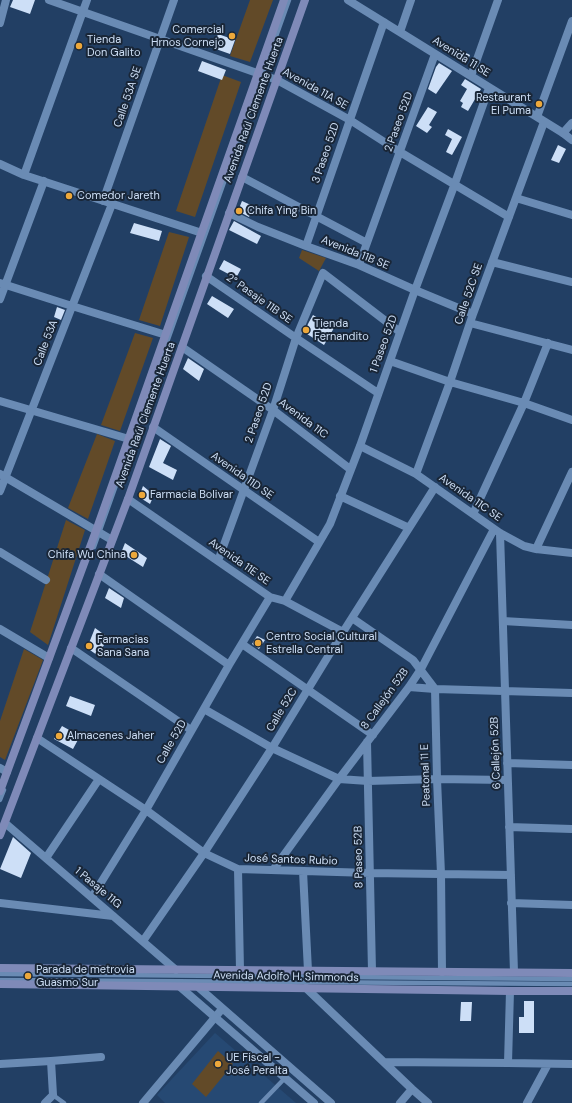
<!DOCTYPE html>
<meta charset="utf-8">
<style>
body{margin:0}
canvas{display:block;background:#223f64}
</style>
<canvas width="572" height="1103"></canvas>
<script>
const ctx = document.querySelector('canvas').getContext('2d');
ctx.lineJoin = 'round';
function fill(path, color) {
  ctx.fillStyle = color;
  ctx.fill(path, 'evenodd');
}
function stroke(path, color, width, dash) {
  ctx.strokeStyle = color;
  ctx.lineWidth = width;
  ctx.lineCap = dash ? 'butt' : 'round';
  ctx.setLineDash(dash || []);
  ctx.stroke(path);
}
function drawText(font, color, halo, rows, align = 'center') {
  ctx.font = font + ' "DM Sans",sans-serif';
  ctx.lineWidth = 4;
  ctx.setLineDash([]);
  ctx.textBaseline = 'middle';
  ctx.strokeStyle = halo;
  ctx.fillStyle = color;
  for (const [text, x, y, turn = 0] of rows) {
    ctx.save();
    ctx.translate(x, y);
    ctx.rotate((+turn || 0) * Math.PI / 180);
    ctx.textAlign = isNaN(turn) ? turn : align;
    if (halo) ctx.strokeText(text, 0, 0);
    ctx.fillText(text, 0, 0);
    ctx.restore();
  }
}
const built = new Path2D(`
 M 215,1033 L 296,1103 L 165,1103 L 157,1095 Z`);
const green = new Path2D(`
 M 250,0 L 273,0 L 250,62 L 230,56 Z
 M 222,75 L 241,82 L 195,217 L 176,211 Z
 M 169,232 L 189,237 L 160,326 L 139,320 Z
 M 302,250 L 326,258 L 319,271 L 299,258 Z
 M 135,333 L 153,338 L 120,431 L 101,425 Z
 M 97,434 L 115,441 L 88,519 L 68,508 Z
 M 66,520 L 85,530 L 48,645 L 30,632 Z
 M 24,649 L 43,660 L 5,760 L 0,757 L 0,721 Z
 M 218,1051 L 233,1064 L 206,1097 L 192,1084 Z`);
const building = new Path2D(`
 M 13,0 L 35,0 L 30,14 L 10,7 Z
 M 218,34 L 235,40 L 230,54 L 213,48 Z
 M 456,48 L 470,55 L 467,62 L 452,55 Z
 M 202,61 L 226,70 L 222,80 L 198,71 Z
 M 439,63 L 452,71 L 436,94 L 428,89 L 436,67 Z
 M 465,79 L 481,89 L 468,111 L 461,107 L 463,103 L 460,101 L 467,89 L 461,85 Z
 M 428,107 L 437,112 L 429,125 L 432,127 L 427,133 L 416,126 Z
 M 448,129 L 462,137 L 452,155 L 446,152 L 452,139 L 445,135 Z
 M 558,145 L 566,149 L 559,163 L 551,160 Z
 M 242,201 L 253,206 L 249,217 L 238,211 Z
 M 234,221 L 261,236 L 257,244 L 229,230 Z
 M 134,223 L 162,231 L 159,241 L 130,233 Z
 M 224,260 L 241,269 L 236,278 L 219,269 Z
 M 212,296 L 234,309 L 228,318 L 207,304 Z
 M 57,307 L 65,310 L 61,320 L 54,317 Z
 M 313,315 L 334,328 L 324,345 L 304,332 L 309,322 Z
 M 188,358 L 204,369 L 199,381 L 183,369 Z
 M 160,439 L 171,446 L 163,463 L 177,470 L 173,480 L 149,467 Z
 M 143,486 L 154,495 L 150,504 L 139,497 Z
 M 125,543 L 147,558 L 143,567 L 121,553 Z
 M 109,588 L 124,598 L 121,608 L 105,598 Z
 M 95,628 L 109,638 L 97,655 L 87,648 Z
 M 257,636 L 265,640 L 259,649 L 252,644 Z
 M 70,696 L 95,705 L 91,716 L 66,706 Z
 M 62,726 L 80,736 L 73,749 L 54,739 Z
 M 13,837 L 31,853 L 21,878 L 0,869 Z
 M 524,1001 L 534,1001 L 534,1033 L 519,1033 L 519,1017 L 524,1017 Z
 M 461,1002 L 472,1002 L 471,1021 L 460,1021 Z`);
const service = new Path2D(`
 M 94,547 L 289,0
 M 0,800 L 4,790
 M 0,974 L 572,979
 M 0,980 L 572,984
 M 53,1095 L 64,1103
 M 261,1103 L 285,1078`);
const minor = new Path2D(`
 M 49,0 L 277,80 L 350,120 L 400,152 L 509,217
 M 348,0 L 563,133
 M 0,23 L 6,0
 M 400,32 L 411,0
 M 471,76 L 498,0
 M 537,117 L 572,21
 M 0,164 L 24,175 L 202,233
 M 24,175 L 87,0
 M 242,177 L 367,243
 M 516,198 L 572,215
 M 103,201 L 174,0
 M 229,213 L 258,227 L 306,246 L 359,265 L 415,290 L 473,314
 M 306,246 L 384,22
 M 492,262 L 572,282
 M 359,265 L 435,54
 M 206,276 L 296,338 L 378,393
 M 0,283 L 72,306 L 166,335
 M 0,299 L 44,181
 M 470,323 L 572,350
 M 182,347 L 273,410 L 350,469
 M 390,361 L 450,382 L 524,403 L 572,420
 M 0,401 L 129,439
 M 153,427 L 319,542
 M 360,446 L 416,474 L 500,533 L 524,546 L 536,549 L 572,553
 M 0,474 L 112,540
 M 416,474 L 450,382 L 473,314 L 544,122
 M 0,491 L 112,204
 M 340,496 L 409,528
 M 128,499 L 270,597 L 285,601 L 343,632
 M 473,514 L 524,403 L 548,343
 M 500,533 L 514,972
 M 536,549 L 572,472
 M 0,552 L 46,580
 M 218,561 L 273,410 L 296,338 L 323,273 L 400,332
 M 99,574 L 229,665
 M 285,601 L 330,524 L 360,446 L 415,290 L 454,186 L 489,88
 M 352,618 L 413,660 L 435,689 L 437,779 L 441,874 L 442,972
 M 503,621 L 572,625
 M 0,629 L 49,658
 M 242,644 L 373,735
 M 71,648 L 191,730
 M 409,687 L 435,689 L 572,693
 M 204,709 L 272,748 L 339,779 L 368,781 L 437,779 L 507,780
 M 37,738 L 146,810 L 204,853 L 238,869 L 370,873 L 511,875
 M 367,742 L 372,971
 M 507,763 L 572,765
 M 0,768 L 7,772
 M 5,823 L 176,970
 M 509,827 L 572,829
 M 46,858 L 99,779
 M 238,869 L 240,970
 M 273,870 L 339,779 L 409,687 L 421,669 L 494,529
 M 303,871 L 308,971
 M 92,897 L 146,810 L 229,665 L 270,597
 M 0,903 L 113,916
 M 511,903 L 572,905
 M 143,941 L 204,853 L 272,748 L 343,632 L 435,487
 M 306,988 L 412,1089 L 428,1103
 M 385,1062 L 508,1063 L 572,1064
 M 508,1063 L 510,991
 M 0,1064 L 51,1061 L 101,1057
 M 45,1103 L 53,1095 L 51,1061
 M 143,1103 L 222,1009
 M 400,1103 L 412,1089
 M 527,1103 L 548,1064`);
const tertiary = new Path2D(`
 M 572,123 L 563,133 L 572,140
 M 179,986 L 314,1103
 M 197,986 L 331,1103`);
const secondary = new Path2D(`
 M 0,791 L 96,531 L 284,0
 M 0,835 L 128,499 L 305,0
 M 0,968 L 572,973
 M 0,984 L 510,991 L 572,991`);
const markers = [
 [232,36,4,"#eda83b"],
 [79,46,4,"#eda83b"],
 [539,104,4,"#eda83b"],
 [69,196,4,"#eda83b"],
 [239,211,4,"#eda83b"],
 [306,330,4,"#eda83b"],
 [142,495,4,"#eda83b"],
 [134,555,4,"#eda83b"],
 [258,643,4,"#eda83b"],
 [89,646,4,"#eda83b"],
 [59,736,4,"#eda83b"],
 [28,976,4,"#eda83b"],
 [218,1064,4,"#eda83b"]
];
const poiNames = [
 ["Comercial",224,30,"right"],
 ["Hrnos Cornejo",224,43,"right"],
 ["Tienda",87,40],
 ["Don Galito",87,53],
 ["Restaurant",531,98,"right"],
 ["El Puma",531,111,"right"],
 ["Comedor Jareth",77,196],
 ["Chifa Ying Bin",247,211],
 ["Tienda",314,324],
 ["Fernandito",314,337],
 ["Farmacia Bolivar",150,495],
 ["Chifa Wu China",126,555,"right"],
 ["Centro Social Cultural",266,637],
 ["Estrella Central",266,650],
 ["Farmacias",97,640],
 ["Sana Sana",97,653],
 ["Almacenes Jaher",67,736],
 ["Parada de metrovia",36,970],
 ["Guasmo Sur",36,983],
 ["UE Fiscal -",226,1058],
 ["José Peralta",226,1071]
];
const streetNames = [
 ["Avenida 11 SE",461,57,32],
 ["Avenida 11A SE",315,89,29],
 ["Calle 53A SE",128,97,-71],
 ["Avenida Raúl Clemente Huerta",254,110,-70],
 ["2 Paseo 52D",399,122,-70],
 ["3 Paseo 52D",326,153,-71],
 ["Avenida 11B SE",355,253,22],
 ["Calle 52C SE",469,294,-71],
 ["2° Pasaje 11B SE",259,299,35],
 ["Calle 53A",46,343,-69],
 ["1 Paseo 52D",384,344,-70],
 ["2 Paseo 52D",259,413,-71],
 ["Avenida Raúl Clemente Huerta",146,415,-70],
 ["Avenida 11C",303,419,37],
 ["Avenida 11D SE",242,476,35],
 ["Avenida 11C SE",470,498,35],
 ["Avenida 11E SE",239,562,35],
 ["8 Callejón 52B",385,699,-54],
 ["Calle 52C",282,710,-59],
 ["Calle 52D",172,742,-60],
 ["6 Callejón 52B",496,753,-92],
 ["Peatonal 11 E",426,775,-92],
 ["8 Paseo 52B",359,857,-91],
 ["José Santos Rubio",291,860,2],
 ["1 Pasaje 11G",98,888,40],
 ["Avenida Adolfo H. Simmonds",286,977,1]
];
fill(built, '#264973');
fill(green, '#624a28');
fill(building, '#cddff7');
stroke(service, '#6a8bb4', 4.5);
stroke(minor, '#6a8bb4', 8);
stroke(tertiary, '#6a8bb4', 8);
stroke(secondary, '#7f8ab8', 8);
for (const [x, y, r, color] of markers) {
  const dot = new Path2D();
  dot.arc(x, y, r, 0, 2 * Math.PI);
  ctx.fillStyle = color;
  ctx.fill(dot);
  stroke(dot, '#192637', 1.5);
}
drawText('11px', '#cedff6', '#192637', poiNames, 'left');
drawText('11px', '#cedff6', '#192637', streetNames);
</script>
